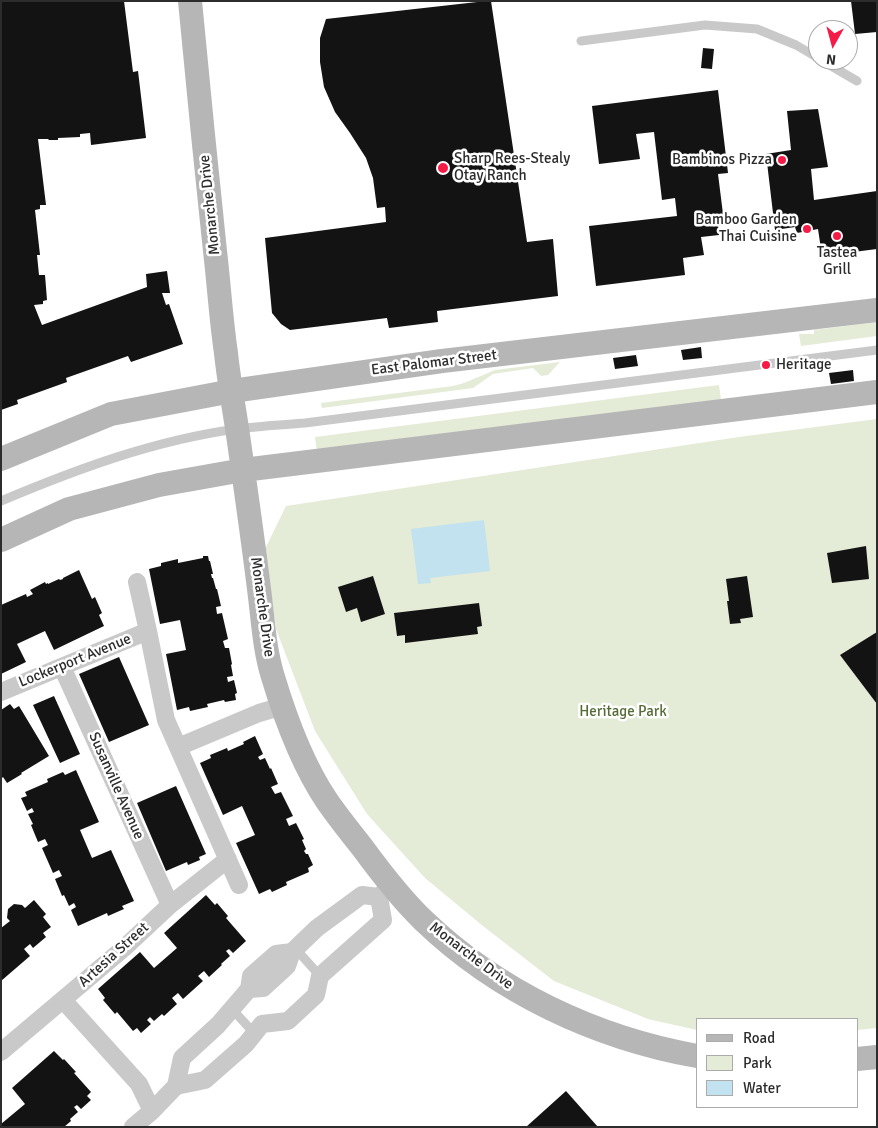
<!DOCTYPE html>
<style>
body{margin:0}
#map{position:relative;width:878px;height:1128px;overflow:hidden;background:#fff;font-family:Signika,sans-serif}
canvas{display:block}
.frame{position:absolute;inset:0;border:2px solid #2c2c2c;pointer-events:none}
.legend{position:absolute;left:696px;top:1018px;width:162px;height:90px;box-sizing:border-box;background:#fff;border:1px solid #ababab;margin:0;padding:6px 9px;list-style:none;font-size:15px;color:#2c2c2c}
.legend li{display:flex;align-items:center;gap:10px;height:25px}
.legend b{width:25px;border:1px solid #ababab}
.north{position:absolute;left:808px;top:20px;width:50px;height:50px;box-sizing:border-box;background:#fff;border:1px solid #ababab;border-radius:50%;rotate:187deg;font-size:14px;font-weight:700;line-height:20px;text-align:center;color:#2c2c2c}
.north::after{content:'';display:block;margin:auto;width:18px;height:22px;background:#f61b46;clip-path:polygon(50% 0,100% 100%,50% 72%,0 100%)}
</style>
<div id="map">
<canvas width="878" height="1128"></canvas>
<div class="frame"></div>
<ul class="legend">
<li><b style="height:6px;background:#b6b6b6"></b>Road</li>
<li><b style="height:14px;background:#e4ebd7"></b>Park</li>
<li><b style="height:14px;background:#c1e2ee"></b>Water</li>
</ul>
<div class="north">N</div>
</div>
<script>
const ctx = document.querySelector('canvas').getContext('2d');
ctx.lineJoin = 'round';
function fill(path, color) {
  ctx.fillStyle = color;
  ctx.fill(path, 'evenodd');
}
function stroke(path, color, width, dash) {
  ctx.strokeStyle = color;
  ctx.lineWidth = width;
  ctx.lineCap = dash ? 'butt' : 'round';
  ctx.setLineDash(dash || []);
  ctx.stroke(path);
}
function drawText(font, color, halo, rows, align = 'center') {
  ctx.font = font + ' Signika,sans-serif';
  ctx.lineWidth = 5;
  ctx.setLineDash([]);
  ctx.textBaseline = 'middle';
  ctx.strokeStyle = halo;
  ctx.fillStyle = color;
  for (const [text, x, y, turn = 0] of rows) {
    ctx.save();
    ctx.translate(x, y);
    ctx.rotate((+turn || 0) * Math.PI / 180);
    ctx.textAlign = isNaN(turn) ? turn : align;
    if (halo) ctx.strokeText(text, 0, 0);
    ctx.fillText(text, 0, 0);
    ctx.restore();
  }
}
const green = new Path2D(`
 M 877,322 L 877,336 L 801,346 L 799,334 L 814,334 L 814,330 Z
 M 560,362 L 548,375 L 541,376 L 533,368 L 493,374 L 473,388 L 322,408 L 321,403 L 453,386 L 464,383 L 495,370 Z
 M 719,385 L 721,400 L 317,451 L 315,437 Z
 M 877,419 L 877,1028 L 857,1030 L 857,1019 L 697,1019 L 697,1030 L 648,1019 L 554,981 L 483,926 L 425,878 L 367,814 L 315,731 L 276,629 L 265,549 L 286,506 L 739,437 Z`);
const water = new Path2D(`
 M 484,520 L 490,571 L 430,578 L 431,583 L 418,584 L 411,529 Z`);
const building = new Path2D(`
 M 1,1 L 124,1 L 133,72 L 138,71 L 146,138 L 91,145 L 90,133 L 80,134 L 80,137 L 58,138 L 58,140 L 49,140 L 48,139 L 38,139 L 46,205 L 40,205 L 40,209 L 35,210 L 40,255 L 37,255 L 39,275 L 45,275 L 47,300 L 43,301 L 43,304 L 34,305 L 42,325 L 147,287 L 146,274 L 167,271 L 170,293 L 162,293 L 166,305 L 169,304 L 183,344 L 131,362 L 128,356 L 66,378 L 67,382 L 17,400 L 18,404 L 1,410 Z
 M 486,1 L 491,1 L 527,242 L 553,239 L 558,296 L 437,311 L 438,322 L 389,328 L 387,318 L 290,330 L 281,324 L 272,313 L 265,238 L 386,222 L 385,207 L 377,208 L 373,178 L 366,158 L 350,133 L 335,112 L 324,87 L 320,62 L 320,38 L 326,19 Z
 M 851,1 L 877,1 L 877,32 L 855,34 Z
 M 703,48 L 714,49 L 712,69 L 701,68 Z
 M 718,90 L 728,173 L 718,174 L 723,214 L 717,215 L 719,235 L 701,237 L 704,255 L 683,258 L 685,275 L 596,286 L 589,226 L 677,216 L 675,198 L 662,200 L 654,132 L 636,134 L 640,159 L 599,164 L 592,106 Z
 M 818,109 L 828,167 L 811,169 L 814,200 L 877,191 L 877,249 L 822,256 L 818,229 L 797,233 L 795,227 L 775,230 L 766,154 L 791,150 L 787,111 Z
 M 701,347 L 702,358 L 683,360 L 681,350 Z
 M 636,355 L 638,366 L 615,369 L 613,358 Z
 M 853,370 L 854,381 L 831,384 L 829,373 Z
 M 866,546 L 869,579 L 832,583 L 827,553 Z
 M 203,556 L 208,556 L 209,561 L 210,561 L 213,574 L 211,574 L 212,578 L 213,578 L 216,589 L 217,589 L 221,606 L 216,607 L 217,614 L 222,613 L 228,639 L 223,641 L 225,648 L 229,648 L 232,664 L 231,665 L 233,676 L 227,677 L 228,682 L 234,680 L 237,693 L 235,694 L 236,700 L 225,702 L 224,700 L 207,704 L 208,707 L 190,711 L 189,707 L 177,710 L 166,654 L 186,650 L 180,620 L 160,624 L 149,569 L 161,566 L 161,563 L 178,559 L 178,563 L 203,558 Z
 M 79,570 L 92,599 L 95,597 L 102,613 L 99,615 L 104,626 L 54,650 L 45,631 L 17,644 L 26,662 L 1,674 L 1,609 L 2,609 L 1,605 L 26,594 L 27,597 L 33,594 L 30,590 L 45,582 L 46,584 L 48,583 L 48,584 L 59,579 L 60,580 L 63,579 L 63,578 Z
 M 373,576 L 385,614 L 361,622 L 357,608 L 346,612 L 338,587 Z
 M 747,576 L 753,617 L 740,619 L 741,623 L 730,624 L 727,601 L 729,601 L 726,579 Z
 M 479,603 L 482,626 L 477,627 L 478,634 L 405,643 L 405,635 L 397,636 L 394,613 Z
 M 877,632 L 877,704 L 840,655 Z
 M 119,657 L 149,725 L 109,742 L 79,674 Z
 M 54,696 L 80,754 L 60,763 L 33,705 Z
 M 10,704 L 14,709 L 19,706 L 49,756 L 21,773 L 22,774 L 7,783 L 3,777 L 1,779 L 1,710 Z
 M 255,736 L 263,754 L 258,757 L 260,760 L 265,758 L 270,769 L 271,768 L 278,784 L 271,787 L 275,794 L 281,792 L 293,816 L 286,819 L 289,826 L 296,823 L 304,839 L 302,840 L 306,849 L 304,851 L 306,854 L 308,854 L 313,865 L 308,868 L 309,872 L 286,882 L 287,885 L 272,892 L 270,889 L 259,894 L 236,843 L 255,835 L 242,806 L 223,815 L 200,763 L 211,758 L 210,755 L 227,748 L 228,751 L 244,744 L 243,742 Z
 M 76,770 L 99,822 L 80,830 L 92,858 L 111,850 L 134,901 L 122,906 L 124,909 L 108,916 L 107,913 L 78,926 L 71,910 L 76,907 L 74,903 L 69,906 L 64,895 L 62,896 L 55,879 L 62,876 L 59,870 L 53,873 L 42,848 L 48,845 L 45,839 L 38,842 L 31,825 L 33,824 L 28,814 L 34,812 L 32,808 L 27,811 L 21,798 L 27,796 L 25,792 L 48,782 L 47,779 L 63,772 L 65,775 Z
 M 176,786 L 206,854 L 199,857 L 200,860 L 188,865 L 187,862 L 166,871 L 137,803 Z
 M 206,895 L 215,905 L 217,903 L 228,916 L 226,918 L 246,941 L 233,953 L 229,949 L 226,951 L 230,956 L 221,964 L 222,965 L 209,977 L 204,971 L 198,976 L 203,981 L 183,999 L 178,993 L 172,998 L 177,1004 L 164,1016 L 162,1014 L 154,1021 L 150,1017 L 147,1020 L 151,1024 L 141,1033 L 137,1028 L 133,1031 L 117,1012 L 115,1014 L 103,1000 L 105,998 L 98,989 L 140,952 L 154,968 L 177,948 L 164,933 Z
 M 34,900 L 46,914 L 43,917 L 51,927 L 43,933 L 46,937 L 33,948 L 30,944 L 24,949 L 30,956 L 1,981 L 1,928 L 10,921 L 7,918 L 8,909 L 14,904 L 22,905 L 25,908 Z
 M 54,1051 L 63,1060 L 64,1059 L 76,1072 L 74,1073 L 91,1092 L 87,1096 L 91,1100 L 81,1109 L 77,1105 L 74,1107 L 78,1112 L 70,1119 L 71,1121 L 64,1127 L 1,1127 L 1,1124 L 25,1104 L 12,1088 Z
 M 566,1091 L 598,1127 L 526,1127 Z`);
const lane = new Path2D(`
 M 581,41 L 705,25 L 757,29 L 796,45 L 818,58
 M 821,60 L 857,81
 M 1,501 C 77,469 155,440 237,429 C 259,426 282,425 305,423 L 877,350
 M 295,948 L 320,976
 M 232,1009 L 254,1033`);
const street = new Path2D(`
 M 137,582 L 148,631 L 166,720 L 239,885
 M 62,667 L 170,905
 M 1,692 L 148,631
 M 178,747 L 259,713 L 283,706
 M 249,989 L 263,988 L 287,966 L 292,952
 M 63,1000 L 139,1084 L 152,1111
 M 1,1052 L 124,948 L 170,905 L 228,859
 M 176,1086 L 205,1080 L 246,1044 L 262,1024 L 288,1021 L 316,995 L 320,976 L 383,920 L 379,897 L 387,889
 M 133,1127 L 152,1111 L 176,1086 L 182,1058 L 218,1025 L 249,989 L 251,976 L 276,954 L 292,952 L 317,928 L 362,895 L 379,897`);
const secondary = new Path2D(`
 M 190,1 C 198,84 206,168 215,251 C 219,285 221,319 226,353 C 229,383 235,412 239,442 C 246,491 253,540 259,589 C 263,619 264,648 273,677 C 285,717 304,767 327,801 C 338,817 350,832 362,847 C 381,873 401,899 424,921 C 498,992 596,1038 697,1056
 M 1,459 L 111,414 L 232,391 L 442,361 L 877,310
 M 1,540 L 69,509 L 159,485 L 243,470 L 877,392
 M 857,1059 L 877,1057`);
const markers = [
 [782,160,5,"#f61b46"],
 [443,168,6,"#f61b46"],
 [807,229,5,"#f61b46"],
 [837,236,5,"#f61b46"],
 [766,365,5,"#f61b46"]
];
const poiNames = [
 ["Sharp Rees-Stealy",454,159],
 ["Otay Ranch",454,176],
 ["Bambinos Pizza",772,160,"right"],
 ["Bamboo Garden",797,220,"right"],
 ["Thai Cuisine",797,237,"right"],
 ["Tastea",837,253,"center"],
 ["Grill",837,270,"center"],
 ["Heritage",776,365]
];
const streetNames = [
 ["Monarche Drive",210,205,-96],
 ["East Palomar Street",434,363,-7],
 ["Monarche Drive",262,607,82],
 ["Lockerport Avenue",75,661,-22],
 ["Susanville Avenue",116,786,66],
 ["Artesia Street",114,955,-42],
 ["Monarche Drive",471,956,37]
];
const parkNames = [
 ["Heritage Park",623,712]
];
fill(green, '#e4ebd7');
fill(water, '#c1e2ee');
fill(building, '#131313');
stroke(lane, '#c9c9c9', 9);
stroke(street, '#c9c9c9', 18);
stroke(secondary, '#b6b6b6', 24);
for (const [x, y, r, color] of markers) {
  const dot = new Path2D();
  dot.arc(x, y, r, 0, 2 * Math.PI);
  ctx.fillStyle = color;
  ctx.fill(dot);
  stroke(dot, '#fff', 2);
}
drawText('15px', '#2c2c2c', '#fff', poiNames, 'left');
drawText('15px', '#2c2c2c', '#fff', streetNames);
drawText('15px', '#556b35', '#fff', parkNames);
</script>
